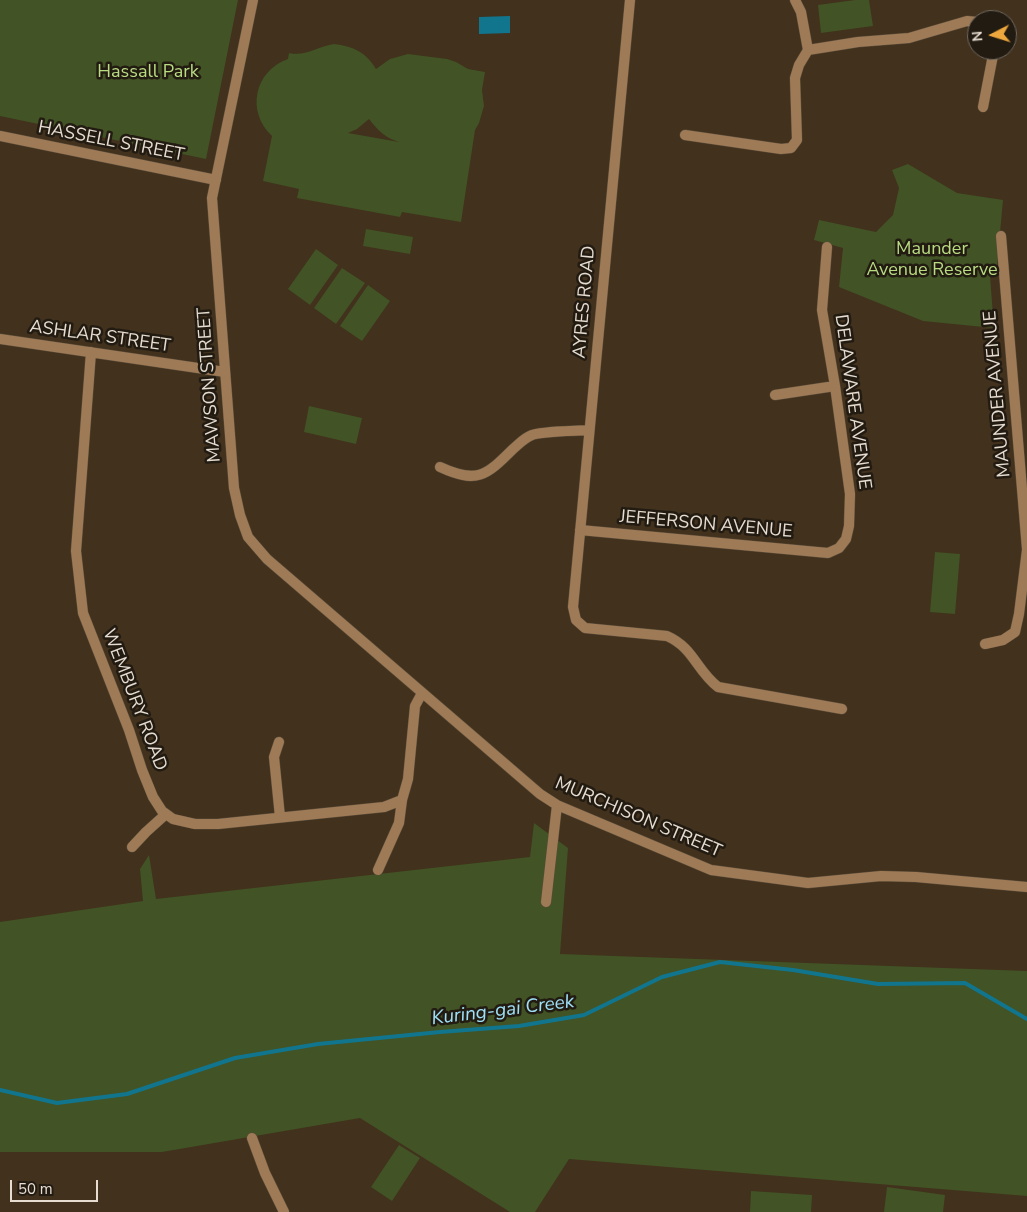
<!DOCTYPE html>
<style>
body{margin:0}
#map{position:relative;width:1027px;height:1212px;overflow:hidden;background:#41311d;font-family:"Nunito Sans",sans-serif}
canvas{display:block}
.north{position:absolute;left:967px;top:10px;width:50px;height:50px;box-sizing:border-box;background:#221b12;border:1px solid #70685e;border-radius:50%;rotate:265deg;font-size:14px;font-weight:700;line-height:20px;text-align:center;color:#e6dcd0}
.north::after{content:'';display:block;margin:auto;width:18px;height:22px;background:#eea73c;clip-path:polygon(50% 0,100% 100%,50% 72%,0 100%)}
.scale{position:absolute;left:10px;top:1180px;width:88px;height:22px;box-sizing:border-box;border:2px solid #e6dcd0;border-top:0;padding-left:6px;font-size:15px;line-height:18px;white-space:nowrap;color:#e6dcd0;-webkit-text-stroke:4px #221b12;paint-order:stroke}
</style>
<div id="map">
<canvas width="1027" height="1212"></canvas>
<div class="north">N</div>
<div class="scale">50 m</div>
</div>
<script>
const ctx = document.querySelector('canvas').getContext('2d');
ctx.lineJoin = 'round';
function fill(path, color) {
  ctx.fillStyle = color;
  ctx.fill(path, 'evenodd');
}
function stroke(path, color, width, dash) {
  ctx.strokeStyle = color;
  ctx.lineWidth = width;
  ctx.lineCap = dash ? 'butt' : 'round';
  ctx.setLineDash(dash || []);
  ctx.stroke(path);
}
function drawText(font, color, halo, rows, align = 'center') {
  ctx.font = font + ' "Nunito Sans",sans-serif';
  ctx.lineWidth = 5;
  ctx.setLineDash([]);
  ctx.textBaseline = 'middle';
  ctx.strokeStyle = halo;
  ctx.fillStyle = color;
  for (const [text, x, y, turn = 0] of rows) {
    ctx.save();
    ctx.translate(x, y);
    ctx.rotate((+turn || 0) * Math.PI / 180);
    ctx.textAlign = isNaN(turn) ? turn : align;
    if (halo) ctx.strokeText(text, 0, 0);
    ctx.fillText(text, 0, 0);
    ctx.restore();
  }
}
const green = new Path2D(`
 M 0,0 L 238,0 L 206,159 L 0,116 Z
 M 855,0 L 869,0 L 873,26 L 821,33 L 818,5 Z
 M 334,44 C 353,46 367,53 376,69 L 390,59 L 408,54 L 447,59 L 456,62 L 468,69 L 485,72 L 482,90 L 484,106 L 479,123 L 475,130 L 461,222 L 402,212 L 400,217 L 297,198 L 299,189 L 263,181 L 272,136 C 246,112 254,71 288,59 L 289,53 C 305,57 319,46 334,44 ZM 369,119 C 378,131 386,138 399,142 L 348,133 L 357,129 Z
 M 908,164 L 957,193 L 1003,200 L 996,276 L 990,276 L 994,328 L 923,321 L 839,287 L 843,248 L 814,240 L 819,220 L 876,232 L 893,215 L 899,188 L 892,170 Z
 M 366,229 L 413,237 L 410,254 L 363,246 Z
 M 316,249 L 338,265 L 310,305 L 288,289 Z
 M 342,268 L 365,283 L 336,324 L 314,308 Z
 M 368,285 L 390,301 L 362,341 L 340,326 Z
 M 309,406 L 362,418 L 356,444 L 304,432 Z
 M 935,552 L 960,554 L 955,614 L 930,612 Z
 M 534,823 L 568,848 L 560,954 L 1027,971 L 1027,1196 L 569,1159 L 535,1212 L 510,1212 L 360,1118 L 162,1152 L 0,1152 L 0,922 L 143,901 L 140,869 L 149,855 L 156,899 L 530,857 Z
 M 399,1145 L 420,1158 L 392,1201 L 371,1187 Z
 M 887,1187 L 945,1195 L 943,1212 L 884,1212 Z
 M 751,1191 L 812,1195 L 811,1212 L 750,1212 Z`);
const water = new Path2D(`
 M 510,16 L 510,33 L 479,34 L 479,17 Z`);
const stream = new Path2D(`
 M 0,1090 L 57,1103 L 127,1094 L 235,1058 L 318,1044 L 440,1032 L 519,1026 L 584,1015 L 662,977 L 720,962 L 793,970 L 878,984 L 965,983 L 1027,1019`);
const street = new Path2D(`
 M 253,0 L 212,198 L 234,488 L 240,515 L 248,537 L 267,559 L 540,794 L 557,805 L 711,870 L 808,883 L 881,876 L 916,877 L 1027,887
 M 630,0 L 573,607 L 576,620 L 585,628 L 667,636 C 694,648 696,670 718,687 L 842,709
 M 808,50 L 858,42 L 909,38 L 967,21 L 977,22
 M 983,107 L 994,50
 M 685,135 L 781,149 L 791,148 L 797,140 L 795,78 L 799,65 L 808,50 L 801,12 L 795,0
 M 0,136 L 216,180
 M 1001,236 L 1027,549
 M 0,339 L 225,372
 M 91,352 L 76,551 L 83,613 L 129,730 L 142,770 L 153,797 L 162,811 L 173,819 L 195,824 L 218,824 L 384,807 L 402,800
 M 775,395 L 835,386
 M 440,467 C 477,484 486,476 513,449 C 519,444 524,438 532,435 C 541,431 577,431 589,430
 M 580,530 L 828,553 L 839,548 L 846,539 L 849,526 L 850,494 L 835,386 L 822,310 L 827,247
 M 985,644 L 1003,640 L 1015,632 L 1019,614 L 1027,550
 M 279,742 L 274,757 L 280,817
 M 132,847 L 146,832 L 166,814
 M 378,870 L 399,823 L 402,800 L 408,779 L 415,706 L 422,693
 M 546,902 L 557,805
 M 252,1138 L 265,1173 L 284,1212`);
const parkNames = [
 ["Hassall Park",148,73],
 ["Maunder",932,250],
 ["Avenue Reserve",932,271]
];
const streetNames = [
 ["HASSELL STREET",111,142,11],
 ["AYRES ROAD",585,302,-85],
 ["ASHLAR STREET",100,337,8],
 ["MAWSON STREET",210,385,-94],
 ["MAUNDER AVENUE",998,394,-95],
 ["DELAWARE AVENUE",852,402,82],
 ["JEFFERSON AVENUE",706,525,5],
 ["WEMBURY ROAD",134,700,69],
 ["MURCHISON STREET",638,818,23]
];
const waterNames = [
 ["Kuring-gai Creek",503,1011,-7]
];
fill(green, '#425325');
fill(water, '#12758e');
stroke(stream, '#12758e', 4);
stroke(street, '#5b4c3a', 11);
stroke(street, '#9e7b56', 10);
drawText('18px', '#b9dc82', '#221b12', parkNames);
drawText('18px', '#e6dcd0', '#221b12', streetNames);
drawText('italic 19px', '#9ee0f6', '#221b12', waterNames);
</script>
